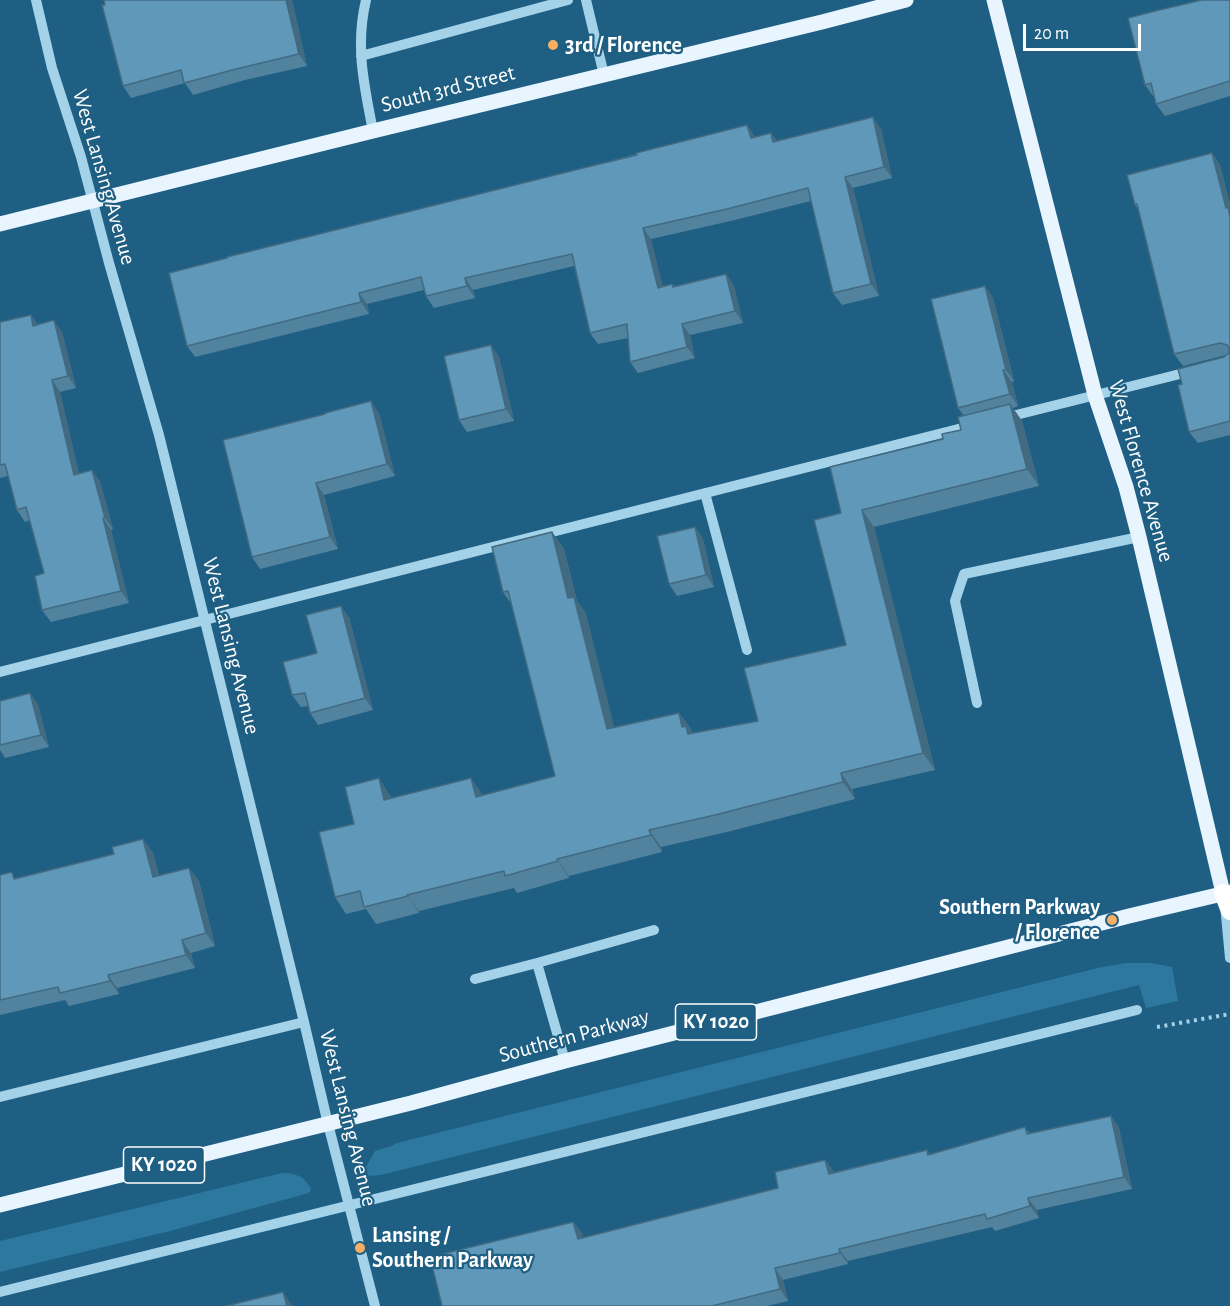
<!DOCTYPE html>
<style>
body{margin:0}
#map{position:relative;width:1230px;height:1306px;overflow:hidden;background:#1e5f83;font-family:"Alegreya Sans",sans-serif}
canvas{display:block}
.scale{position:absolute;left:1023px;top:24px;width:118px;height:27px;box-sizing:border-box;border:3px solid #fff;border-top:0;padding-left:8px;font-size:18px;line-height:21px;white-space:nowrap;color:#fff;-webkit-text-stroke:4px #1e5f83;paint-order:stroke}
</style>
<div id="map">
<canvas width="1230" height="1306"></canvas>
<div class="scale">20 m</div>
</div>
<script>
const ctx = document.querySelector('canvas').getContext('2d');
ctx.lineJoin = 'round';
function fill(path, color) {
  ctx.fillStyle = color;
  ctx.fill(path, 'evenodd');
}
function stroke(path, color, width, dash) {
  ctx.strokeStyle = color;
  ctx.lineWidth = width;
  ctx.lineCap = dash ? 'butt' : 'round';
  ctx.setLineDash(dash || []);
  ctx.stroke(path);
}
function drawText(font, color, halo, rows, align = 'center') {
  ctx.font = font + ' "Alegreya Sans",sans-serif';
  ctx.lineWidth = 4.5;
  ctx.setLineDash([]);
  ctx.textBaseline = 'middle';
  ctx.strokeStyle = halo;
  ctx.fillStyle = color;
  for (const [text, x, y, turn = 0] of rows) {
    ctx.save();
    ctx.translate(x, y);
    ctx.rotate((+turn || 0) * Math.PI / 180);
    ctx.textAlign = isNaN(turn) ? turn : align;
    if (halo) ctx.strokeText(text, 0, 0);
    ctx.fillText(text, 0, 0);
    ctx.restore();
  }
}
const green = new Path2D(`
 M 1126,963 L 1151,963 L 1172,967 L 1178,1001 L 1146,1008 L 1139,985 L 381,1175 L 368,1176 L 366,1167 L 375,1151 L 391,1146 L 397,1143 L 1102,967 Z
 M 282,1173 C 295,1173 306,1176 311,1190 L 309,1193 L 170,1231 L 0,1272 L 0,1241 Z`);
const path = new Path2D(`
 M 1157,1027 L 1230,1014`);
const minor = new Path2D(`
 M 36,0 L 52,68 L 81,157 L 109,263 L 159,435 L 304,1022 L 328,1124 L 375,1306
 M 366,0 C 355,46 364,85 373,131
 M 586,0 L 604,75
 M 361,56 L 568,0
 M 1004,418 L 1192,371
 M 705,493 L 747,650
 M 0,672 L 974,425
 M 977,703 L 955,601 L 964,574 L 1139,537
 M 1225,905 L 1230,958
 M 475,979 L 537,963
 M 565,1061 L 537,963 L 654,930
 M 0,1097 L 304,1022
 M 0,1292 L 1137,1010`);
const major = new Path2D(`
 M 994,0 L 1095,395 L 1126,487 L 1139,537 L 1223,893
 M 0,224 L 373,131 L 822,22 L 906,0
 M 0,1205 L 411,1103 L 565,1061 L 1129,916 L 1230,892`);
const highway = new Path2D(`
 M 1223,893 L 1230,911`);
const wall = new Path2D(`
 M 292,0 L 307,66 L 245,80 L 193,95 L 185,83 L 131,98 L 123,86 Z
 M 1230,0 L 1230,96 L 1165,116 L 1156,104 L 1154,96 L 1153,96 L 1145,85 Z
 M 747,125 L 755,137 L 771,133 L 777,141 L 881,129 L 892,178 L 853,188 L 879,296 L 842,305 L 833,293 L 811,201 L 735,220 L 651,239 L 662,286 L 672,284 L 674,286 L 726,274 L 734,286 L 743,323 L 690,335 L 695,358 L 638,373 L 630,362 L 628,338 L 598,344 L 590,333 L 574,266 L 473,290 L 475,298 L 434,308 L 426,296 L 424,290 L 367,304 L 369,314 L 195,357 L 187,346 L 579,169 Z
 M 1212,153 L 1220,165 L 1230,204 L 1230,435 L 1198,443 L 1189,432 L 1182,384 L 1226,355 L 1183,366 L 1174,354 L 1139,211 L 1135,205 Z
 M 985,286 L 993,298 L 1014,381 L 1012,382 L 1018,406 L 1013,408 L 1022,421 L 1039,486 L 874,527 L 935,770 L 852,789 L 855,799 L 727,832 L 661,847 L 662,852 L 569,876 L 569,878 L 517,893 L 514,888 L 419,911 L 419,913 L 376,924 L 366,909 L 346,914 L 335,897 L 354,824 L 390,795 L 391,798 L 483,795 L 555,776 L 512,605 L 503,592 L 552,532 L 564,549 L 577,601 L 586,614 L 614,728 L 679,713 L 691,729 L 692,734 L 758,721 L 846,645 L 841,513 L 943,439 L 961,430 L 964,416 L 958,408 Z
 M 31,315 L 37,324 L 62,332 L 76,388 L 60,392 L 79,474 L 92,470 L 100,482 L 113,529 L 111,530 L 129,603 L 51,622 L 42,610 L 44,573 L 30,520 L 25,522 L 17,510 L 8,476 L 0,478 L 0,322 Z
 M 491,345 L 499,357 L 514,421 L 467,432 L 459,420 Z
 M 379,413 L 395,476 L 324,495 L 338,549 L 260,569 L 252,557 L 223,440 Z
 M 695,527 L 703,539 L 714,587 L 677,596 L 669,584 Z
 M 349,617 L 373,710 L 318,725 L 310,713 L 308,706 L 301,707 L 292,695 L 317,653 Z
 M 30,693 L 38,705 L 49,747 L 5,758 L 0,750 L 0,701 Z
 M 143,839 L 153,853 L 159,876 L 189,868 L 199,881 L 215,946 L 191,953 L 195,968 L 117,988 L 119,994 L 69,1006 L 65,1000 L 0,1015 L 0,875 L 16,878 L 114,854 Z
 M 1111,1116 L 1119,1128 L 1132,1189 L 1037,1210 L 1039,1218 L 995,1231 L 992,1227 L 848,1261 L 848,1264 L 783,1280 L 788,1301 L 767,1306 L 442,1306 L 573,1222 L 582,1233 L 583,1238 L 778,1188 L 825,1160 L 834,1172 L 927,1150 L 930,1155 L 1025,1127 L 1029,1133 Z`);
const shadedWall = new Path2D(`
 M 286,0 L 292,0 L 307,66 L 299,54 Z
 M 873,117 L 881,129 L 892,178 L 884,167 Z
 M 747,125 L 755,137 L 751,138 Z
 M 771,133 L 779,144 L 773,142 Z
 M 1212,153 L 1220,165 L 1230,204 L 1230,217 L 1226,208 Z
 M 845,177 L 853,188 L 879,296 L 871,284 Z
 M 643,228 L 651,239 L 666,299 L 658,288 Z
 M 726,274 L 734,286 L 743,323 L 735,311 Z
 M 465,278 L 473,290 L 475,298 L 467,286 Z
 M 985,286 L 993,298 L 1014,381 L 1006,370 Z
 M 359,293 L 367,304 L 369,314 L 361,302 Z
 M 31,315 L 39,326 L 33,326 Z
 M 54,320 L 62,332 L 76,388 L 68,376 Z
 M 682,324 L 690,335 L 695,358 L 687,347 Z
 M 491,345 L 499,357 L 514,421 L 506,409 Z
 M 1003,370 L 1012,382 L 1018,406 L 1010,394 Z
 M 52,380 L 60,392 L 82,487 L 74,475 Z
 M 371,401 L 379,413 L 395,476 L 387,464 Z
 M 1010,404 L 1022,421 L 1039,486 L 1027,469 Z
 M 92,470 L 100,482 L 113,529 L 105,518 Z
 M 316,483 L 324,495 L 338,549 L 330,537 Z
 M 862,510 L 874,527 L 935,770 L 923,753 Z
 M 103,518 L 111,530 L 129,603 L 121,591 Z
 M 695,527 L 703,539 L 714,587 L 706,575 Z
 M 552,532 L 564,549 L 577,601 L 586,614 L 619,746 L 607,729 L 568,598 Z
 M 341,606 L 349,617 L 373,710 L 365,698 Z
 M 30,693 L 38,705 L 49,747 L 41,735 Z
 M 679,713 L 691,729 L 694,742 L 682,727 Z
 M 841,773 L 852,789 L 855,799 L 843,782 Z
 M 379,778 L 390,795 L 396,817 L 384,800 Z
 M 471,778 L 483,795 L 476,797 Z
 M 649,830 L 661,847 L 662,852 L 651,835 Z
 M 143,839 L 153,853 L 162,891 L 153,877 Z
 M 557,859 L 569,876 L 569,878 L 558,861 Z
 M 189,868 L 199,881 L 215,946 L 206,933 Z
 M 407,895 L 419,911 L 419,913 L 408,896 Z
 M 182,940 L 191,953 L 195,968 L 186,955 Z
 M 108,975 L 117,988 L 119,994 L 110,981 Z
 M 1111,1116 L 1119,1128 L 1132,1189 L 1124,1177 Z
 M 825,1160 L 834,1172 L 837,1186 L 829,1174 Z
 M 1028,1198 L 1037,1210 L 1039,1218 L 1030,1206 Z
 M 573,1222 L 582,1233 L 586,1251 L 578,1239 Z
 M 839,1249 L 848,1261 L 848,1264 L 840,1253 Z
 M 775,1268 L 783,1280 L 788,1301 L 780,1289 Z
 M 283,1292 L 291,1304 L 292,1306 L 287,1306 Z`);
const building = new Path2D(`
 M 104,0 L 286,0 L 299,54 L 236,69 L 184,83 L 181,70 L 123,86 L 102,5 L 105,5 Z
 M 1202,0 L 1230,0 L 1230,81 L 1156,104 L 1151,83 L 1145,85 L 1128,18 L 1159,10 Z
 M 873,117 L 884,167 L 845,177 L 871,284 L 833,293 L 808,188 L 727,209 L 643,228 L 658,288 L 672,284 L 673,287 L 726,274 L 735,311 L 682,324 L 687,347 L 630,362 L 627,324 L 590,333 L 572,254 L 465,278 L 467,286 L 426,296 L 421,277 L 359,293 L 361,302 L 187,346 L 169,273 L 227,258 L 227,257 L 579,169 L 637,155 L 636,153 L 747,125 L 751,138 L 771,133 L 773,142 Z
 M 1212,153 L 1226,208 L 1228,207 L 1230,217 L 1230,421 L 1189,432 L 1178,385 L 1182,384 L 1178,369 L 1224,357 L 1229,353 L 1229,348 L 1227,345 L 1220,343 L 1174,354 L 1137,204 L 1135,205 L 1127,175 Z
 M 985,286 L 1006,370 L 1003,370 L 1010,394 L 958,408 L 931,299 Z
 M 31,315 L 33,326 L 54,320 L 68,376 L 52,380 L 74,475 L 92,470 L 105,518 L 103,518 L 121,591 L 42,610 L 35,576 L 44,573 L 26,507 L 17,510 L 5,464 L 0,465 L 0,322 Z
 M 491,345 L 506,409 L 459,420 L 444,356 Z
 M 371,401 L 387,464 L 316,483 L 330,537 L 252,557 L 223,440 L 325,414 L 325,413 Z
 M 1010,404 L 1027,469 L 862,510 L 923,753 L 841,773 L 843,782 L 715,815 L 649,830 L 651,835 L 557,859 L 558,861 L 505,876 L 504,871 L 407,895 L 408,896 L 364,907 L 360,891 L 335,897 L 319,832 L 354,824 L 345,787 L 379,778 L 384,800 L 471,778 L 476,797 L 555,776 L 508,591 L 503,592 L 492,547 L 552,532 L 568,598 L 574,597 L 607,729 L 679,713 L 682,727 L 686,726 L 688,734 L 758,721 L 744,668 L 846,645 L 814,520 L 841,513 L 830,467 L 943,439 L 942,434 L 961,430 L 958,417 Z
 M 695,527 L 706,575 L 669,584 L 657,536 Z
 M 341,606 L 365,698 L 310,713 L 305,693 L 292,695 L 283,662 L 317,653 L 306,615 Z
 M 30,693 L 41,735 L 0,745 L 0,701 Z
 M 143,839 L 153,877 L 189,868 L 206,933 L 182,940 L 186,955 L 108,975 L 110,981 L 60,993 L 58,987 L 0,1000 L 0,875 L 12,872 L 14,879 L 114,854 L 112,847 Z
 M 1111,1116 L 1124,1177 L 1028,1198 L 1030,1206 L 987,1219 L 985,1214 L 839,1249 L 840,1253 L 775,1268 L 780,1289 L 712,1306 L 442,1306 L 430,1257 L 573,1222 L 578,1239 L 778,1188 L 775,1172 L 825,1160 L 829,1174 L 927,1150 L 928,1155 L 1025,1127 L 1027,1134 Z
 M 283,1292 L 287,1306 L 226,1306 Z`);
const markers = [
 [553,45,6,"#f9af63"],
 [1112,920,6,"#f9af63"],
 [360,1248,6,"#f9af63"]
];
const shields = [
 [716,1022,81],
 [164,1165,81]
];
const shieldNames = [
 ["KY 1020",716,1022],
 ["KY 1020",164,1165]
];
const poiNames = [
 ["3rd / Florence",565,45],
 ["Southern Parkway",1100,907,"right"],
 ["/ Florence",1100,932,"right"],
 ["Lansing /",372,1235],
 ["Southern Parkway",372,1260]
];
const streetNames = [
 ["South 3rd Street",448,89,-14],
 ["West Lansing Avenue",104,177,74],
 ["West Florence Avenue",1141,471,74],
 ["West Lansing Avenue",231,646,76],
 ["Southern Parkway",574,1036,-15],
 ["West Lansing Avenue",348,1118,76]
];
fill(green, '#2d789f');
stroke(path, '#a4d2e9', 4, [3, 4.5]);
stroke(minor, '#a4d2e9', 10);
stroke(major, '#e8f5fe', 15);
stroke(highway, '#fff', 18);
fill(wall, '#52839e');
fill(shadedWall, '#426a81');
fill(building, '#5f98b8');
stroke(building, '#426a81', 1.5);
for (const [x, y, r, color] of markers) {
  const dot = new Path2D();
  dot.arc(x, y, r, 0, 2 * Math.PI);
  ctx.fillStyle = color;
  ctx.fill(dot);
  stroke(dot, '#1e5f83', 2);
}
for (const [x, y, w] of shields) {
  const box = new Path2D();
  box.roundRect(x - w / 2, y - 18, w, 36, 4.5);
  ctx.fillStyle = '#1e5f83';
  ctx.fill(box);
  stroke(box, '#fff', 1.5);
}
drawText('bold 21px', '#fff', null, shieldNames);
drawText('bold 22px', '#fff', '#1e5f83', poiNames, 'left');
drawText('22px', '#fff', '#1e5f83', streetNames);
</script>
